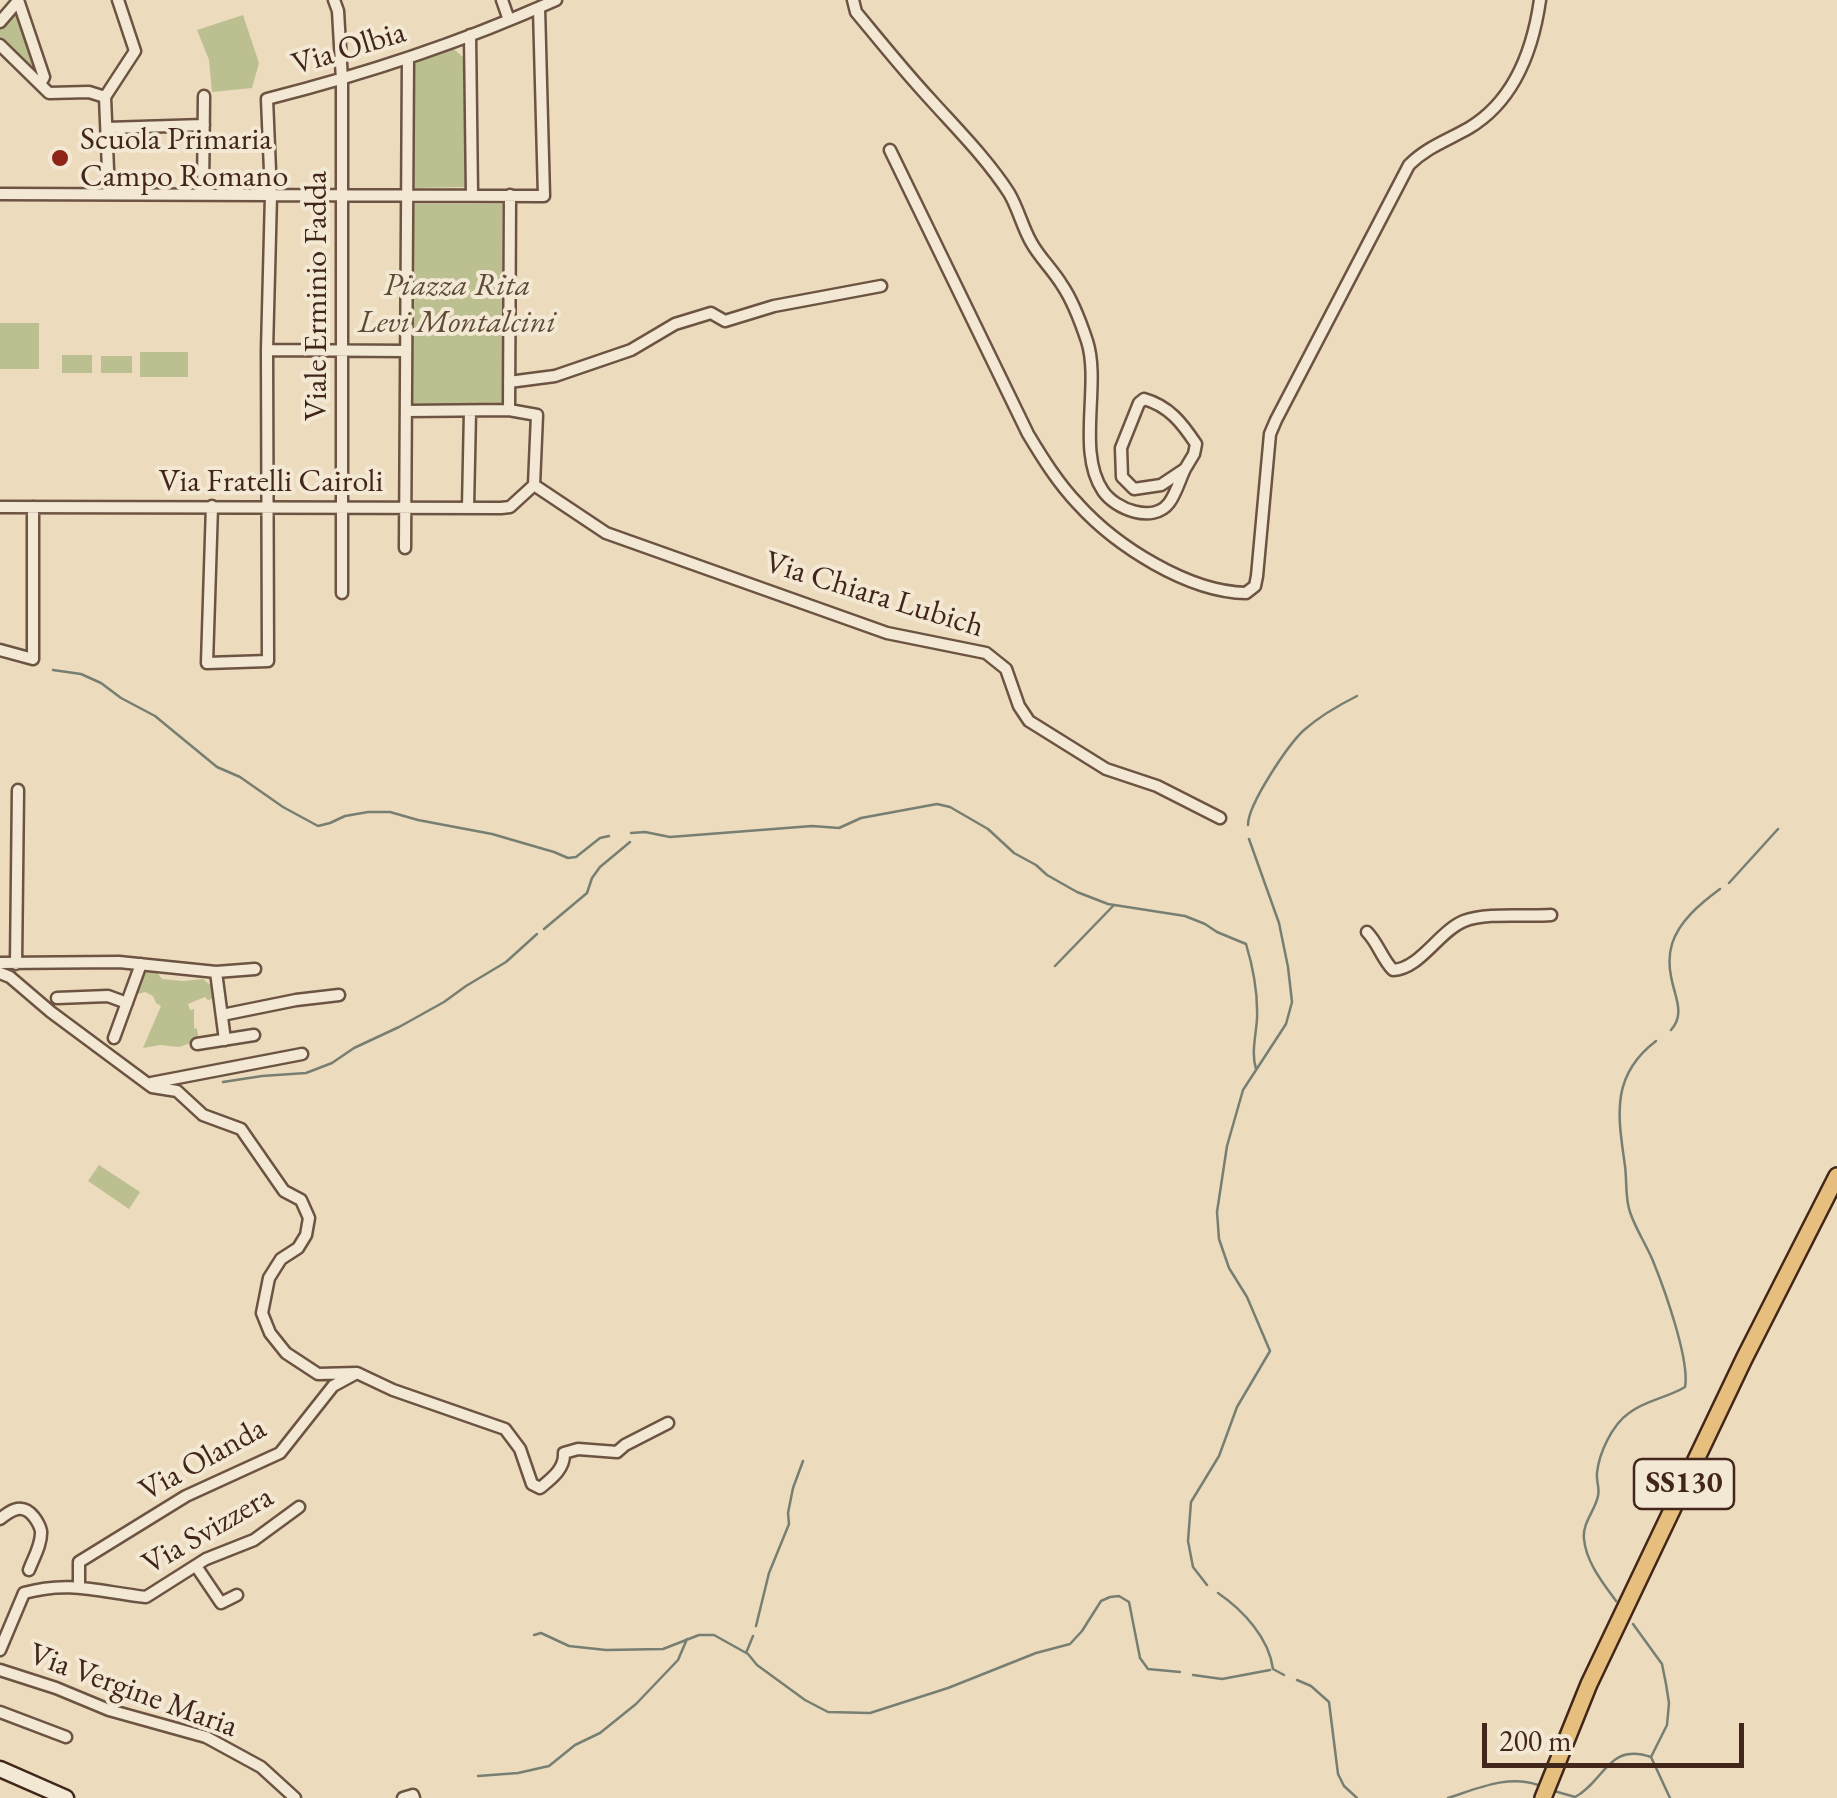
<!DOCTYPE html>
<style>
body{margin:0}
#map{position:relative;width:1837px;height:1798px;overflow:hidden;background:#eddbbd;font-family:"EB Garamond",serif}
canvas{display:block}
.scale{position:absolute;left:1482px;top:1723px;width:262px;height:45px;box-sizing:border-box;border:5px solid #412619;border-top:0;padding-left:12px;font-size:30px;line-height:35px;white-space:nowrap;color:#412619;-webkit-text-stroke:8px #f3e8d4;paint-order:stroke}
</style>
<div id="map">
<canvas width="1837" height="1798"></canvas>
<div class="scale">200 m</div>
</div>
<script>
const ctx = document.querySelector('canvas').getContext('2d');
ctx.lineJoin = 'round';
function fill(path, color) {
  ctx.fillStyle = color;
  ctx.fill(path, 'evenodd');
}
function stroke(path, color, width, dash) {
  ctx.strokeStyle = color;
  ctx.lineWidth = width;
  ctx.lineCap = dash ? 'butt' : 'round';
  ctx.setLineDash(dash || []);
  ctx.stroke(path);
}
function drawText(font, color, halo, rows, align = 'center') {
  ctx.font = font + ' "EB Garamond",serif';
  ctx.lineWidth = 8;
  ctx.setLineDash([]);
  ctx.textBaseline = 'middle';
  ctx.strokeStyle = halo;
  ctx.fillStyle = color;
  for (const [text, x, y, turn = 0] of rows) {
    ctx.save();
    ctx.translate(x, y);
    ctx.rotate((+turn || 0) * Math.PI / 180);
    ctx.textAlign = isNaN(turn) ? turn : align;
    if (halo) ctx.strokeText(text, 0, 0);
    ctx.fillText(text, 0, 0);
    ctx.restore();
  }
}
const green = new Path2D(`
 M 18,5 L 41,75 L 38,79 L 0,40 L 0,25 Z
 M 243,15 L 259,63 L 252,88 L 212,92 L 209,60 L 197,30 Z
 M 444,49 L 455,50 L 464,58 L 465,187 L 412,188 L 413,61 Z
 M 413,204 L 502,204 L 502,405 L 413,404 Z
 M 0,323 L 39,323 L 39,369 L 0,369 Z
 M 140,352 L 188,352 L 188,377 L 140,377 Z
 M 62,355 L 92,355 L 92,373 L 62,373 Z
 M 101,356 L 132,356 L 132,373 L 101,373 Z
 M 150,969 L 156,971 L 162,979 L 183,981 L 203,979 L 213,987 L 212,999 L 208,1000 L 205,997 L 188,1004 L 190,1010 L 194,1009 L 194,1028 L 197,1029 L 198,1036 L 201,1036 L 202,1039 L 179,1047 L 160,1045 L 143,1048 L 161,1006 L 156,1003 L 153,996 L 145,992 L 138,994 L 136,992 L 143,975 Z
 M 99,1165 L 140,1192 L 129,1209 L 88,1181 Z`);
const stream = new Path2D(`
 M 53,670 L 81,674 L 101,683 L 121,698 L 155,716 L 217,767 L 240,777 L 283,807 L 318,826 L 330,823 L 345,816 L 368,812 L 390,812 L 418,820 L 492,834 L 554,852 L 568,858 L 576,857 L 600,838 L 609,836
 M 1248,825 C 1248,804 1288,745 1304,730 C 1320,716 1339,705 1357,696
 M 631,833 L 645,832 L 670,837 L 812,826 L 839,828 L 861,818 L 937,804 L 950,807 L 988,829 L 1014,853 L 1036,865 L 1047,875 L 1077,892 L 1108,904 L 1185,916 L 1205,924 L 1217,932 L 1246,944 C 1253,967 1258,994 1257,1019 C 1256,1035 1251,1053 1256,1069
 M 1729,883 L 1778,829
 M 544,929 L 587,893 L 592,878 L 600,867 L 630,842
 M 1055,966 L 1113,906
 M 1671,1030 C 1686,1013 1674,996 1671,976 C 1669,966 1669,954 1672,944 C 1679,921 1701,903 1720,889
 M 223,1082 L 262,1076 L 306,1073 L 332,1063 L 354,1048 L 399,1027 L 444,1002 L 466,986 L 506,962 L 537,934
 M 1207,1585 L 1193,1567 L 1188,1541 L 1191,1502 L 1219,1456 L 1237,1407 L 1270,1351 L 1247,1297 L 1229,1268 L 1219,1239 L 1217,1212 L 1227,1146 L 1243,1090 L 1286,1024 L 1292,1002 L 1288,967 L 1279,923 L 1249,839
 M 1218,1593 C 1243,1610 1269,1638 1273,1669 L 1284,1675
 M 1616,1601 C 1603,1583 1586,1562 1584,1539 C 1582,1523 1595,1511 1598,1496 C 1600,1488 1596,1481 1597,1473 C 1599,1453 1612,1425 1629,1413 C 1646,1400 1667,1398 1685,1387 C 1690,1360 1664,1288 1653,1261 C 1646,1244 1636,1230 1630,1212 C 1625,1198 1627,1181 1625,1166 C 1618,1116 1610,1076 1656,1041
 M 1633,1624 L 1662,1664 L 1666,1684 L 1669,1703 L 1667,1725 L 1651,1757
 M 756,1626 L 769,1573 L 789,1524 L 788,1513 L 793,1488 L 803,1461
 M 534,1635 L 541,1633 L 569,1646 L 606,1650 L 663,1649 L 699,1635 L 714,1635 L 748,1654 L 757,1665 L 805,1700 L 828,1712 L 870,1713 L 948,1688 L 1036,1653 L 1070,1644 L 1082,1631 L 1101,1601 L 1110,1597 L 1119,1596 L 1129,1602 L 1140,1658 L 1148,1669 L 1180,1672
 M 746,1653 L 753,1636
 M 1193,1675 L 1222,1679 L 1270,1670
 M 1297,1680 L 1311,1686 L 1329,1702 L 1338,1774 L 1344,1786 L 1357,1798
 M 478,1776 L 518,1773 L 549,1766 L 575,1745 L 600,1733 L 636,1704 L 678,1660 L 687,1639
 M 1554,1791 L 1575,1797 C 1605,1781 1608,1742 1651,1757 L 1670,1798
 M 1448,1798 C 1476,1789 1509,1774 1538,1785`);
const minor = new Path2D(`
 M 18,0 L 44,77 L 40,84
 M 334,0 L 338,11 L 342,80 L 342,593
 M 502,0 L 509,20
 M 853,0 L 856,12 C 880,41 904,71 930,99 C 957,129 987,159 1009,193 C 1018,208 1022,226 1031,242 C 1039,257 1053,270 1062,285 C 1073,301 1081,323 1087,341 C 1101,384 1076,452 1103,491 C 1115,509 1153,524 1169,503 C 1176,494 1180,479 1185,469 L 1161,485 L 1134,489 L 1122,477 L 1121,448 L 1139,403 L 1144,399 C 1169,406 1182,423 1196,444 L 1194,454 L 1185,469
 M 0,22 L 18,1
 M 470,35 L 472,195
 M 0,45 L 49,93 L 89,92 L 105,97
 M 105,97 L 135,51 L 118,0
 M 105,97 L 109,194
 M 107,128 L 204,125
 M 890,150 L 1028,434 C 1043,459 1058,483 1078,504 C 1116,546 1188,592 1246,593 L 1255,586 L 1257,576 L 1270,434 L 1276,420 L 1409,165 C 1427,147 1448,140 1469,128 C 1514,101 1533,49 1540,0
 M 0,194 L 544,196 L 539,8
 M 203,194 L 204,96
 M 267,350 L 406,351
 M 509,382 L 555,376 L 631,350 L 675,324 L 711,313 L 725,321 L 774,306 L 881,286
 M 509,410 L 510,195
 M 406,411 L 509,410 L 537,415 L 534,485
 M 534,485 L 606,533 L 887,633 L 986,653 L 1006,669 L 1019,706 L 1029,721 L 1106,769 L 1157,786 L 1220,818
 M 212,506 L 207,663 L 268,661 L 267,350 L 271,195 L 267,99 C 366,74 463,42 556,0
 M 0,507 L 501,508 L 510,507 L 534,485
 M 468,508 L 470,411
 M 405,548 L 408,58
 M 0,650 L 33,659 L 33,507
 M 1367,932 C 1378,943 1382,959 1393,970 C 1420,969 1439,931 1464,921 C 1487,912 1525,917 1551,915
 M 0,963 L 119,962 L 216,972 L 255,969
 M 16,964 L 18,790
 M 216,972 L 225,1040
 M 0,973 L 10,977 L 51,1012 L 152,1087 L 177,1091 L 203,1115 L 241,1129 L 284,1191 L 301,1200 L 309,1218 L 306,1235 L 298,1248 L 281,1259 L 269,1278 L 262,1313 L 270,1333 L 286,1353 L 318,1374 L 357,1373 L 393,1390 L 505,1429 L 520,1449 L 532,1484 L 540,1488 C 551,1479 565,1469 564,1453 L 578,1449 L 617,1452 L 625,1445 L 668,1423
 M 57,998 L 108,996 L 127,1003
 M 222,1015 L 296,1000 L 339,995
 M 114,1038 L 141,964
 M 197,1044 L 254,1035
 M 151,1083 L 302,1054
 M 0,1519 C 12,1509 23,1503 34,1517 C 37,1521 40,1526 41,1531 C 42,1544 33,1559 29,1570
 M 196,1566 L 221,1603 L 237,1595
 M 79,1586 L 79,1562 L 186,1496 L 280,1453 L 333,1386 L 355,1374
 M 0,1650 L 24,1593 C 70,1580 100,1592 146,1597 L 206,1559 L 254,1540 L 299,1507
 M 0,1670 L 56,1688 L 109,1710 L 206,1737 L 261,1767 L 295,1798
 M 0,1712 L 66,1737
 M 403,1798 L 413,1795 L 414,1798`);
const secondary = new Path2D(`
 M 0,1769 L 66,1798`);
const trunk = new Path2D(`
 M 1543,1798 L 1589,1684 L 1744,1359 L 1837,1176`);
const markers = [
 [60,158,10,"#8f2418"]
];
const shields = [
 [1684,1484,100]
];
const shieldNames = [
 ["SS130",1684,1484]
];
const streetNames = [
 ["Via Olbia",349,49,-17],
 ["Viale Erminio Fadda",317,296,-90],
 ["Via Fratelli Cairoli",271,482],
 ["Via Chiara Lubich",874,595,17],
 ["Via Olanda",203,1460,-29],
 ["Via Svizzera",208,1531,-30],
 ["Via Vergine Maria",133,1691,20]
];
const poiNames = [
 ["Scuola Primaria",80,140],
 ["Campo Romano",80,177]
];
const parkNames = [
 ["Piazza Rita",457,286],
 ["Levi Montalcini",457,323]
];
fill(green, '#bcbf8f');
stroke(stream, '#767f72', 2.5);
stroke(minor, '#6c5342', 15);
stroke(secondary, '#412619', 19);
stroke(trunk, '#412619', 20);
stroke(minor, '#f3e8d4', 10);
stroke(secondary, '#f3e8d4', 14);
stroke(trunk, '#e6be7e', 15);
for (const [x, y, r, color] of markers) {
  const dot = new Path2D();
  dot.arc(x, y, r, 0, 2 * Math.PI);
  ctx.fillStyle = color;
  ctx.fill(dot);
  stroke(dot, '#f3e8d4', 4);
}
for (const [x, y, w] of shields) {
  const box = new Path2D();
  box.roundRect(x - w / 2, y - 25, w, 50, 8);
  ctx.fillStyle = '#f3e8d4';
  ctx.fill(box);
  stroke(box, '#412619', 2.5);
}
drawText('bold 30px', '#412619', null, shieldNames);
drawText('32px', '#412619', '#f3e8d4', streetNames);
drawText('32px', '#412619', '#f3e8d4', poiNames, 'left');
drawText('italic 32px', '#604c36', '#f3e8d4', parkNames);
</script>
